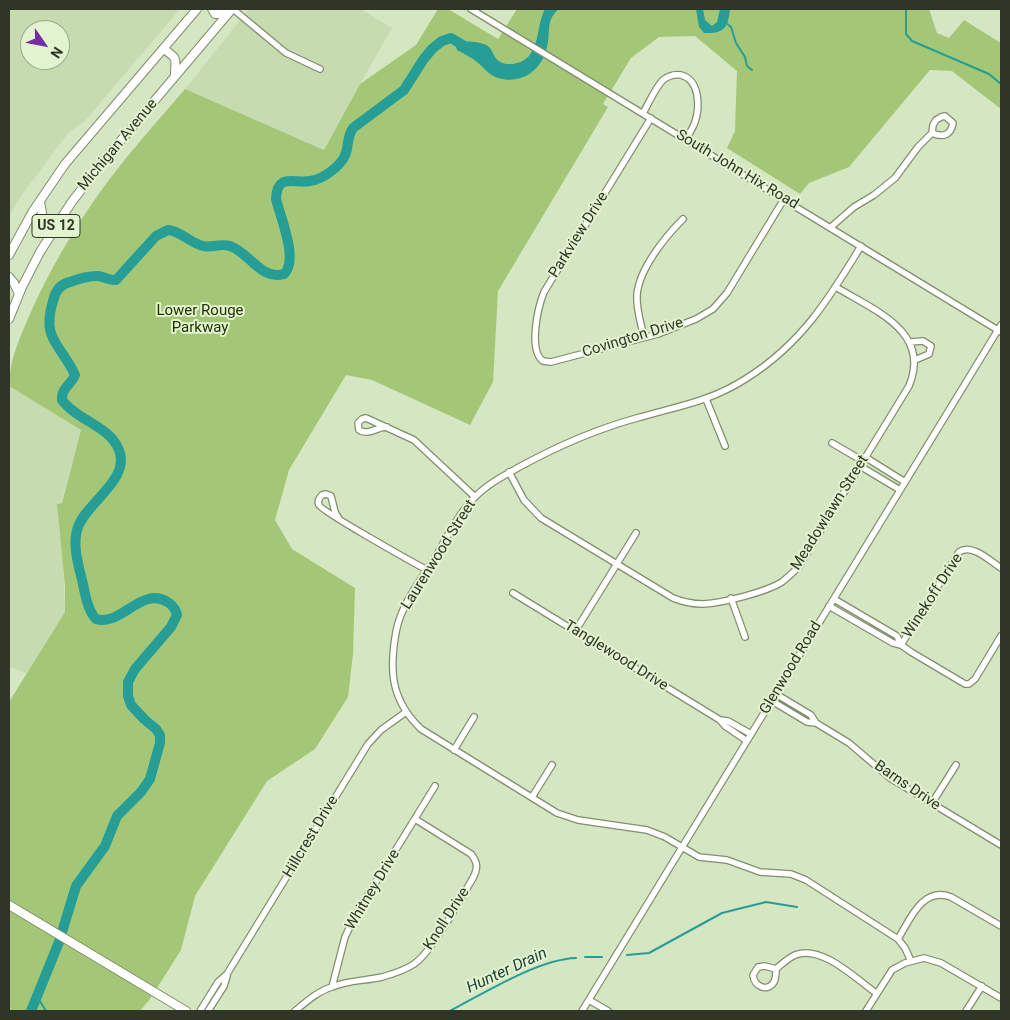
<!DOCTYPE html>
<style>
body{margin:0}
#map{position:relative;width:1010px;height:1020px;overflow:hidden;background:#d5e6c2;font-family:Roboto,sans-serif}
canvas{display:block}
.frame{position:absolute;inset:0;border:10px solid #2f3527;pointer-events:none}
.north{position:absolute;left:20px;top:20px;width:50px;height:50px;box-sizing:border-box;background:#e2f4cf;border:1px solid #9aa88c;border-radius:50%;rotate:123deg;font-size:14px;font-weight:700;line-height:20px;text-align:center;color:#2f3527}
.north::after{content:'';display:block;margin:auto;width:18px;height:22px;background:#732ea2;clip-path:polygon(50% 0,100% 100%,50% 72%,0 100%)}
</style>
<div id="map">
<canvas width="1010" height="1020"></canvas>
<div class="frame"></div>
<div class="north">N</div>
</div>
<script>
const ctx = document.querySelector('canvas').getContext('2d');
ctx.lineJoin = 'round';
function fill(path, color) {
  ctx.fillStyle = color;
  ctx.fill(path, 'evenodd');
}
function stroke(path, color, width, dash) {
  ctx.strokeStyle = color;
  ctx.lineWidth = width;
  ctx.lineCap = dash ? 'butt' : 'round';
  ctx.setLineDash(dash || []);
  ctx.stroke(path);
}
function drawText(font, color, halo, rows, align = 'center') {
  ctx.font = font + ' Roboto,sans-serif';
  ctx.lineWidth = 4;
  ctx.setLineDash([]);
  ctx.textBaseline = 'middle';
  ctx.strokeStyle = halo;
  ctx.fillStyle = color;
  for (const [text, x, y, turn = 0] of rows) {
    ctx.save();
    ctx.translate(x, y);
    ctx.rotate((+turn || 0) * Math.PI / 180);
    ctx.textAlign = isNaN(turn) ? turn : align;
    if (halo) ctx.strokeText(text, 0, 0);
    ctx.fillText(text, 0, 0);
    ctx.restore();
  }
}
const built = new Path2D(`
 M 9,9 L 180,9 L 84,122 L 68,133 L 19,199 L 9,217 ZM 30,30 L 60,30 L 60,60 L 30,60 Z
 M 249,9 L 361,9 L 392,28 L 360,84 L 324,150 L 185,89 Z
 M 9,386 L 81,430 L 61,503 L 65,612 L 27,673 L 9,667 Z`);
const green = new Path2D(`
 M 438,9 L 448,9 L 498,39 L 517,9 L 929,9 L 937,33 L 949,38 L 964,20 L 1001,43 L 1001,109 L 952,71 L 930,70 L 849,167 L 809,183 L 800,194 L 727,148 L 735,131 L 737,71 L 695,36 L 659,37 L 631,58 L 603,104 L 608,107 L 498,291 L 493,382 L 470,425 L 372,380 L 346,375 L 289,470 L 275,520 L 292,549 L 355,588 L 353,654 L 348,697 L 315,749 L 267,781 L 195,896 L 181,950 L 150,999 L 140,1011 L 9,1011 L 9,702 L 65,612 L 65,586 L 57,504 L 62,503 L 81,430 L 9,386 C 9,361 20,337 30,314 C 49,271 73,230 100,192 C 126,156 156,123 185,89 L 324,150 L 360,84 L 416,45 Z`);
const water = new Path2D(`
 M 545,9 L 559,9 C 545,20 551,33 547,47 C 542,70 522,85 498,78 C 489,75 484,68 477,62 C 471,57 464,54 457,50 L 455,42 C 464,41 483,41 489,47 C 492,50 493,54 495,57 C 502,68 521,65 529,56 C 540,42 537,24 545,9 Z
 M 696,9 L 703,9 L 705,20 L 712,26 L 717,22 L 720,9 L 730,9 C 728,28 724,34 704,33 L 699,27 Z`);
const stream = new Path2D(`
 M 906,9 L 906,34 L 912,41 L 989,74 L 1001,84
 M 726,23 L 731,27 L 736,43 L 745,57 L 747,66 L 752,70
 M 627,955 L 649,953 L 722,913 L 766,902 L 797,907
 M 585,957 L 602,957
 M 36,995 L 46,1011
 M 450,1011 C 484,993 539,959 576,958`);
const river = new Path2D(`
 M 31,1011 L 59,942 L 76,886 L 105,846 L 117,816 L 141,792 L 150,779 L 160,743 L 160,735 L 156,729 L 144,719 L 131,705 L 128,696 L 128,682 L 135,669 L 171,627 L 177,615 C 176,610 173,606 169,603 C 142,584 122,627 96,619 C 87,610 85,592 82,580 C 78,564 72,543 78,527 C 87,502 131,479 119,450 C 110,426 76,420 62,400 C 61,388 71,385 75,375 C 61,344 41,340 53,301 C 55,292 60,284 70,282 C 78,279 88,276 97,276 C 104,276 109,281 116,280 L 156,236 L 168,230 C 181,231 190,243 203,246 C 212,248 221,243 230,246 C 249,252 261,281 284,274 C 299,260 280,216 276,199 C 277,172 295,184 310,181 C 319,180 328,174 334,169 C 354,152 343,143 353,128 L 404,90 L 423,60 L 432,49 L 442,41 L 451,38 L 466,47`);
const minor = new Path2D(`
 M 233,9 L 286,53 L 320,69
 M 471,9 L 1001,332
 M 643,113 C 649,103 655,88 663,80 C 668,76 675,74 681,75 C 700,80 700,107 695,122 C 693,128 689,134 686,139
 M 651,118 L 544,292 C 538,307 528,350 543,361 L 551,362 L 658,334 L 696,319 L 713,309 L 727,293 L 784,199
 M 831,227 L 854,207 L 874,195 L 895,178 L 918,147 L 932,133 L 933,125 L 936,120 L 941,117 L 945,116 L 953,123 C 951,135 943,138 932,133
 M 861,246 C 829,299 801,344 747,378 C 710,402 678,406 637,418 C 597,429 560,445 523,465 C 505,475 487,484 473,499 C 458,515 447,537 436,556 C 421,580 401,604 396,632 C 389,671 391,700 421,729 L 557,813 L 578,820 L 647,830 L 665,837 L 699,857 L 727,860 L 760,872 L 791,874 L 806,880 L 898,939 L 905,948 L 911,961
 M 644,337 C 641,324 636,309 637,295 C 639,269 665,237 683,219
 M 910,342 L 923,341 L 931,346 L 929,354 L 915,360
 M 706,399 L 725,446
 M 387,427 C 377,427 368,436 359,430 L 358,423 L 362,419 L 366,418 L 414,440 L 475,497
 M 832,443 L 863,461
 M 865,457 L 905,482
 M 860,466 L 900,490
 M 509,472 L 524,500 L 541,518 L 673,598 C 683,602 692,604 703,604 C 723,603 766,592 782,582 C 788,577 794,572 799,566 L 909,386 C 932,331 873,310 836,287
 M 339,519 L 335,512 L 331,496 L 326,494 L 322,495 C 319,498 317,501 319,505 C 321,511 414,563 427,570
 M 513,593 L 720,720 L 725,726 L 747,741
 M 731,598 L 745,637
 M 834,599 L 897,636 L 901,645 L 911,652 L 965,684 L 969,684 L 975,679 L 1001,636
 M 829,606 L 893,643 L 901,645
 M 576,630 L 636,533
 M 901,645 L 959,552 C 972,543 990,561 1001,568
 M 776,694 L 811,715 L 816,723
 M 772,701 L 807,722 L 816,723 L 849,743 L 890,778 L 1001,845
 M 720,720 L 728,721 L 751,734
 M 454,750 L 474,717
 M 532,797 L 552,765
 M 932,803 L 956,765
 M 898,939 C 910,919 923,886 951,897 L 1001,926
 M 765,966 L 776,969 C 776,973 776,978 774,982 C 767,993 754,986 753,975 L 758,967 Z
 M 776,969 C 782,964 788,958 795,955 C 821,944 856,979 876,993
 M 332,987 C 348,980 365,981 382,977 C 393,974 405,970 414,964 C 432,952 461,898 473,878 C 478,868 478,863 471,854 L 415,819
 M 589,1000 L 608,1011
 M 200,1011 L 218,982 L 227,974 L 368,744 L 381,730 L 406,712
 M 208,1011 L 224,986 L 227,976
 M 295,1011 C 306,1002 318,991 332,987 L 345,937 L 355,916 L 435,786
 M 582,1011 L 1001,325
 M 866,1011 L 892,970 L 905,963 L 924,958 L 941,963 L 1001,998
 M 966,1011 L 982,986`);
const major = new Path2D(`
 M 212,9 L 215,14 L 227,14
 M 164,49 C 179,60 175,57 175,76
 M 40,202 L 42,213 L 39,221 L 40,225 L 47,230 L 53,230
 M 9,255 L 33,211 L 65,164 L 197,9
 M 9,277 L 14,283 L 19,294
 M 9,319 L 22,287 L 40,252 L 71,203 L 101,164 L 232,9
 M 9,905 L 186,1011`);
const shields = [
 [56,226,48]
];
const shieldNames = [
 ["US 12",56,226]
];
const streetNames = [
 ["Michigan Avenue",118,145,-50],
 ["South John Hix Road",737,170,31],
 ["Parkview Drive",579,235,-58],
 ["Covington Drive",633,338,-17],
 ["Meadowlawn Street",830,513,-58],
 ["Laurenwood Street",439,555,-58],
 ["Winekoff Drive",933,596,-57],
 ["Tanglewood Drive",616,656,32],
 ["Glenwood Road",791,668,-59],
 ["Barns Drive",907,786,34],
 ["Hillcrest Drive",311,837,-59],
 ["Whitney Drive",373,890,-59],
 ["Knoll Drive",447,919,-57]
];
const parkNames = [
 ["Lower Rouge",200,311],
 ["Parkway",200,328]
];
const waterNames = [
 ["Hunter Drain",507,971,-25]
];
fill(built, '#c7dbb0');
fill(green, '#a4c777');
fill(water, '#269e96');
stroke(stream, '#269e96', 2);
stroke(river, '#269e96', 10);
stroke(minor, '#808f6e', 8);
stroke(major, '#808f6e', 10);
stroke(minor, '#fff', 5.5);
stroke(major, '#fff', 8);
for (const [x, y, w] of shields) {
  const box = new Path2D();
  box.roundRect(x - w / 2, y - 11.5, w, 23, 4);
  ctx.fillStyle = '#e2f4cf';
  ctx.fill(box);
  stroke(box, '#2f3527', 1);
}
drawText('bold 14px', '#2f3527', null, shieldNames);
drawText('15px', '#2f3527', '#e2f4cf', streetNames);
drawText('15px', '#223500', '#e2f4cf', parkNames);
drawText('italic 16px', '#1f413e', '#e2f4cf', waterNames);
</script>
